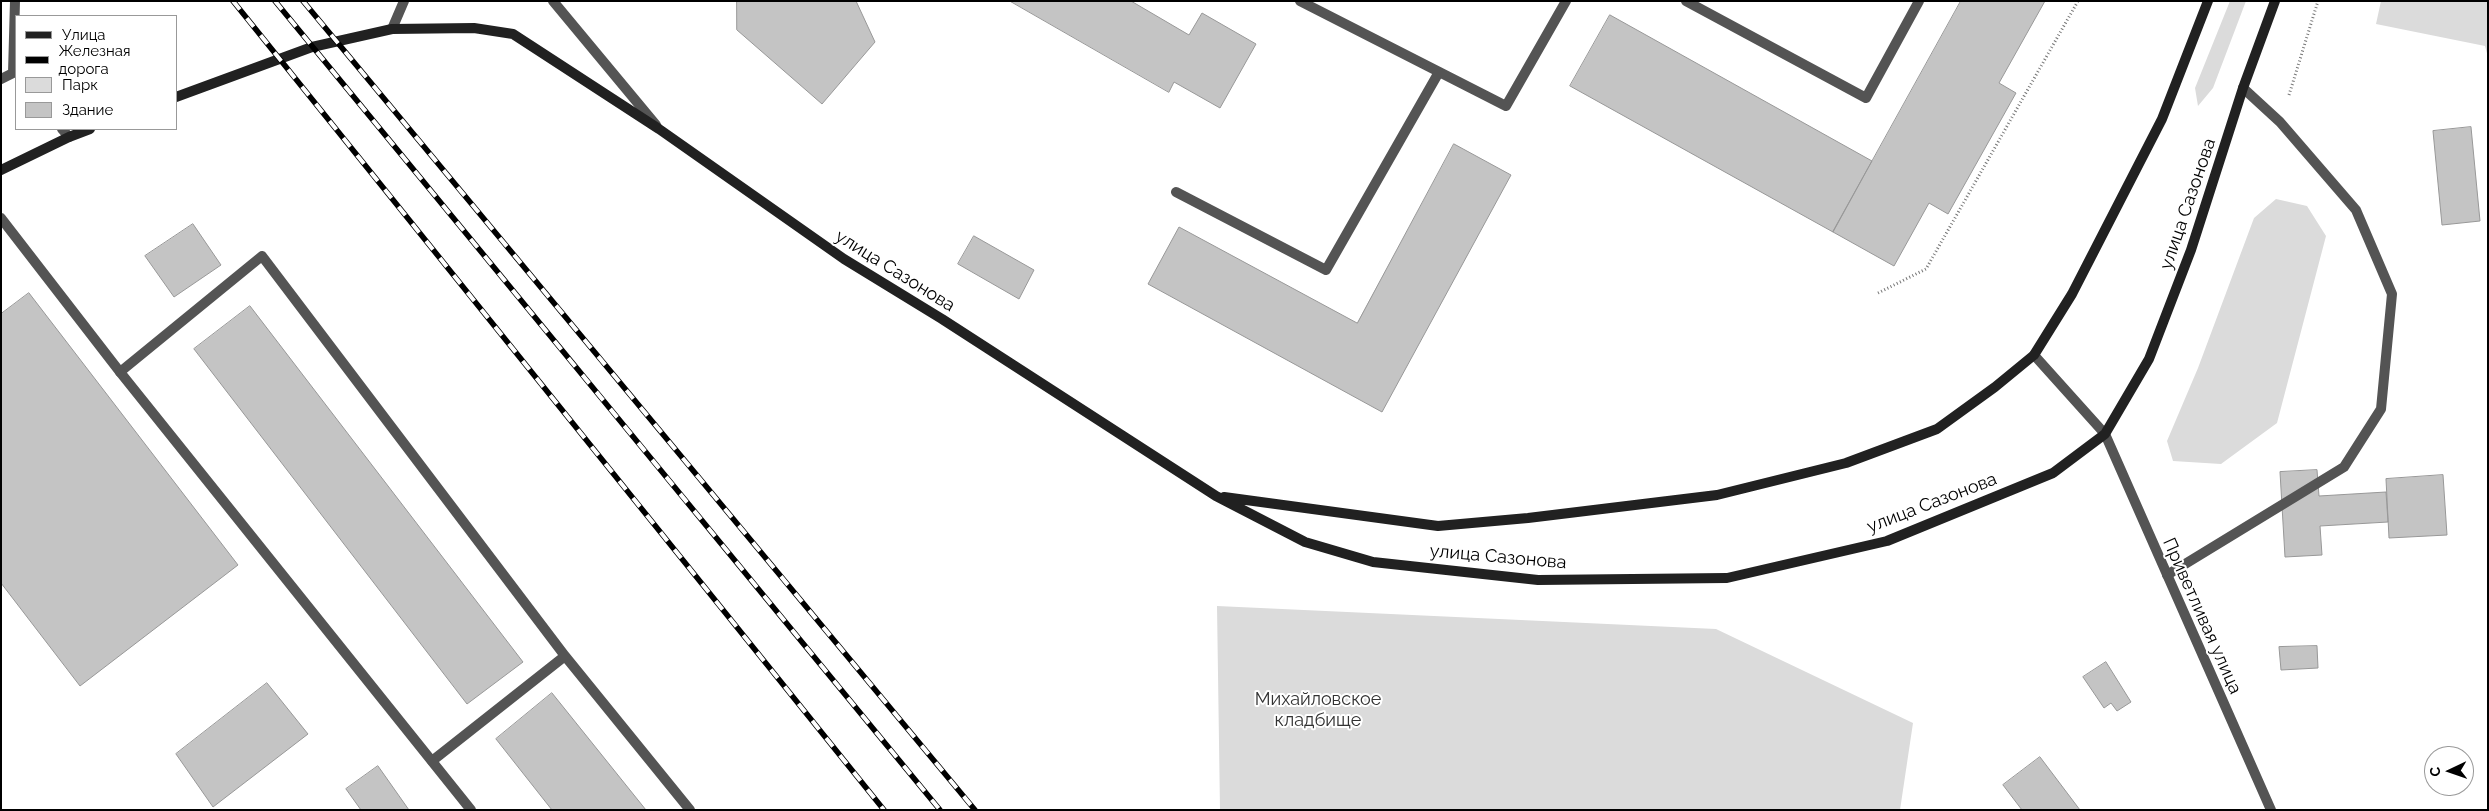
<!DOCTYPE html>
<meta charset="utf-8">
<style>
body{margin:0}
#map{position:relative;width:2489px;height:811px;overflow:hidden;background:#fff;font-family:Raleway,sans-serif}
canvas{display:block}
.frame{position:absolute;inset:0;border:2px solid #000;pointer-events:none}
.legend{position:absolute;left:15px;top:15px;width:162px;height:115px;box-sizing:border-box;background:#fff;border:1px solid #999;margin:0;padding:6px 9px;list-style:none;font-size:15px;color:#000}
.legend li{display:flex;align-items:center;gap:10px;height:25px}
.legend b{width:25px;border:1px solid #999}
.north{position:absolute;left:2424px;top:746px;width:50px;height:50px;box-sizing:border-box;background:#fff;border:1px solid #999;border-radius:50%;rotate:267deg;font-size:14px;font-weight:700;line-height:20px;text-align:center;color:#000}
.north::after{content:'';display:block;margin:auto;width:18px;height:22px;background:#000;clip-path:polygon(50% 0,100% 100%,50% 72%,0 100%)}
</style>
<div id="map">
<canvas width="2489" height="811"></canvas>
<div class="frame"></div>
<ul class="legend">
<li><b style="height:6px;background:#212121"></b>Улица</li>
<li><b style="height:6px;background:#000"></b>Железная дорога</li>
<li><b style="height:14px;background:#dbdbdb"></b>Парк</li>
<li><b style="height:14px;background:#c4c4c4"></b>Здание</li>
</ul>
<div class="north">С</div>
</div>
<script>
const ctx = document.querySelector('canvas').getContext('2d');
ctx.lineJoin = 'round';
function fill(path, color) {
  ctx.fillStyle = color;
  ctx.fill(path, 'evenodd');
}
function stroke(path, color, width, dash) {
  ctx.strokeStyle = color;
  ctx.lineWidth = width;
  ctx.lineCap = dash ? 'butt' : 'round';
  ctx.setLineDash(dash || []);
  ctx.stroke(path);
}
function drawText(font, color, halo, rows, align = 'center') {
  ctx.font = font + ' Raleway,sans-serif';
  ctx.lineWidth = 4;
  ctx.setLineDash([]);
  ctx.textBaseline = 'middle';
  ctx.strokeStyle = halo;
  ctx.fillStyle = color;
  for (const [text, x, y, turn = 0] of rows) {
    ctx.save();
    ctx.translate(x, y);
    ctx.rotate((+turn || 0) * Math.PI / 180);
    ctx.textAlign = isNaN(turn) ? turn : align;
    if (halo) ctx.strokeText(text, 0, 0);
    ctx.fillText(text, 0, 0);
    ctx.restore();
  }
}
const green = new Path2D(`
 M 2230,1 L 2246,1 L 2213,88 L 2198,106 L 2195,88 Z
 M 2381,1 L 2488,1 L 2488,57 L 2485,46 L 2376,24 Z
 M 2276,199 L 2307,206 L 2326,236 L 2277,423 L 2221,464 L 2173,461 L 2167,441 L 2198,368 L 2254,218 Z
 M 1217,606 L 1716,629 L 1913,723 L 1900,810 L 1220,810 Z`);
const building = new Path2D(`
 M 737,1 L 856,1 L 875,42 L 822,104 L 737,30 Z
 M 1010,1 L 1131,1 L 1189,35 L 1202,13 L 1256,44 L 1220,108 L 1174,82 L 1169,92 Z
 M 1961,1 L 2045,1 L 1999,83 L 2016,93 L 1948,214 L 1929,203 L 1894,266 L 1833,232 Z
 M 1610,15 L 1872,161 L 1833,232 L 1570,86 Z
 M 2471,127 L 2480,221 L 2442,225 L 2433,131 Z
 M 1454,144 L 1511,175 L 1382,412 L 1148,284 L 1179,227 L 1357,323 Z
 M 193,224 L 221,265 L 174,297 L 145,256 Z
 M 974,236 L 1034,270 L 1019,299 L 958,264 Z
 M 29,293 L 238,565 L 80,686 L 1,583 L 1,314 Z
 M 250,306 L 523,662 L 467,704 L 194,349 Z
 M 2317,470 L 2319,496 L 2386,492 L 2388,522 L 2320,526 L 2322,555 L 2285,557 L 2280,472 Z
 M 2443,475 L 2447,535 L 2389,538 L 2386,479 Z
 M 2317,646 L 2318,668 L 2281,670 L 2279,647 Z
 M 2106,662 L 2131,702 L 2117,711 L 2111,703 L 2104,708 L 2083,677 Z
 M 267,683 L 308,734 L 213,807 L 176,754 Z
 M 552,693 L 646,810 L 552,810 L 496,739 Z
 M 2040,757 L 2080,810 L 2022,810 L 2003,785 Z
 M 378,766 L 409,810 L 361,810 L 346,789 Z`);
const path = new Path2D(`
 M 2289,95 L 2318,1
 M 1878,293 L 1926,269 L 2078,1`);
const service = new Path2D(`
 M 553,1 L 656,125
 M 1300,1 L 1506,106 L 1566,1
 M 1686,1 L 1866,98 L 1919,1
 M 1,79 L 13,73 L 15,1
 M 62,129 L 69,137
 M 1176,192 L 1326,270 L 1439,72
 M 120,372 L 262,256 L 565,656 L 690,810
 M 2167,575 L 2344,467 L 2381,409 L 2392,294 L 2356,210 L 2280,122 L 2243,88
 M 432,761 L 565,656`);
const minor = new Path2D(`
 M 392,29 L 404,1
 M 2034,355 L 2105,434 L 2271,810`);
const tertiary = new Path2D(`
 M 1,218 L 120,372 L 471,810`);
const secondary = new Path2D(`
 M 176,97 L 312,47 L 392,29 L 474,28 L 513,34 L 659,129 L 844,259 L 942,319 L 1216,496 L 1305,542 L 1373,562 L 1538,580 L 1727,578 L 1887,541 L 2053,473 L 2105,434 L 2149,359 L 2191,250 L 2243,88 L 2275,1
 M 1,170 L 69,137 L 90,129
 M 1224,497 L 1438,526 L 1528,518 L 1717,495 L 1846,463 L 1937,429 L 1995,387 L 2034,355 L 2072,294 L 2162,119 L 2208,1`);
const rail = new Path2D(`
 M 233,1 L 884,810
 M 275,1 L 940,810
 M 303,1 L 975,810`);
const streetNames = [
 ["улица Сазонова",2188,204,-71],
 ["улица Сазонова",895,271,32],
 ["улица Сазонова",1932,503,-21],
 ["улица Сазонова",1498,557,5],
 ["Приветливая улица",2202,616,66]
];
const parkNames = [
 ["Михайловское",1318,700],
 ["кладбище",1318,721]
];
fill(green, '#dbdbdb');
fill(building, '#c4c4c4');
stroke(building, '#989898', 1);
stroke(path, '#767676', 3, [1, 2.5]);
stroke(service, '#545454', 10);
stroke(minor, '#545454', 10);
stroke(tertiary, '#545454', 10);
stroke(secondary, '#212121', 10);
stroke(rail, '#000', 5.5);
stroke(rail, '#fff', 4, [11]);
drawText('18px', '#000', '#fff', streetNames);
drawText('18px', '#323232', '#fff', parkNames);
</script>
